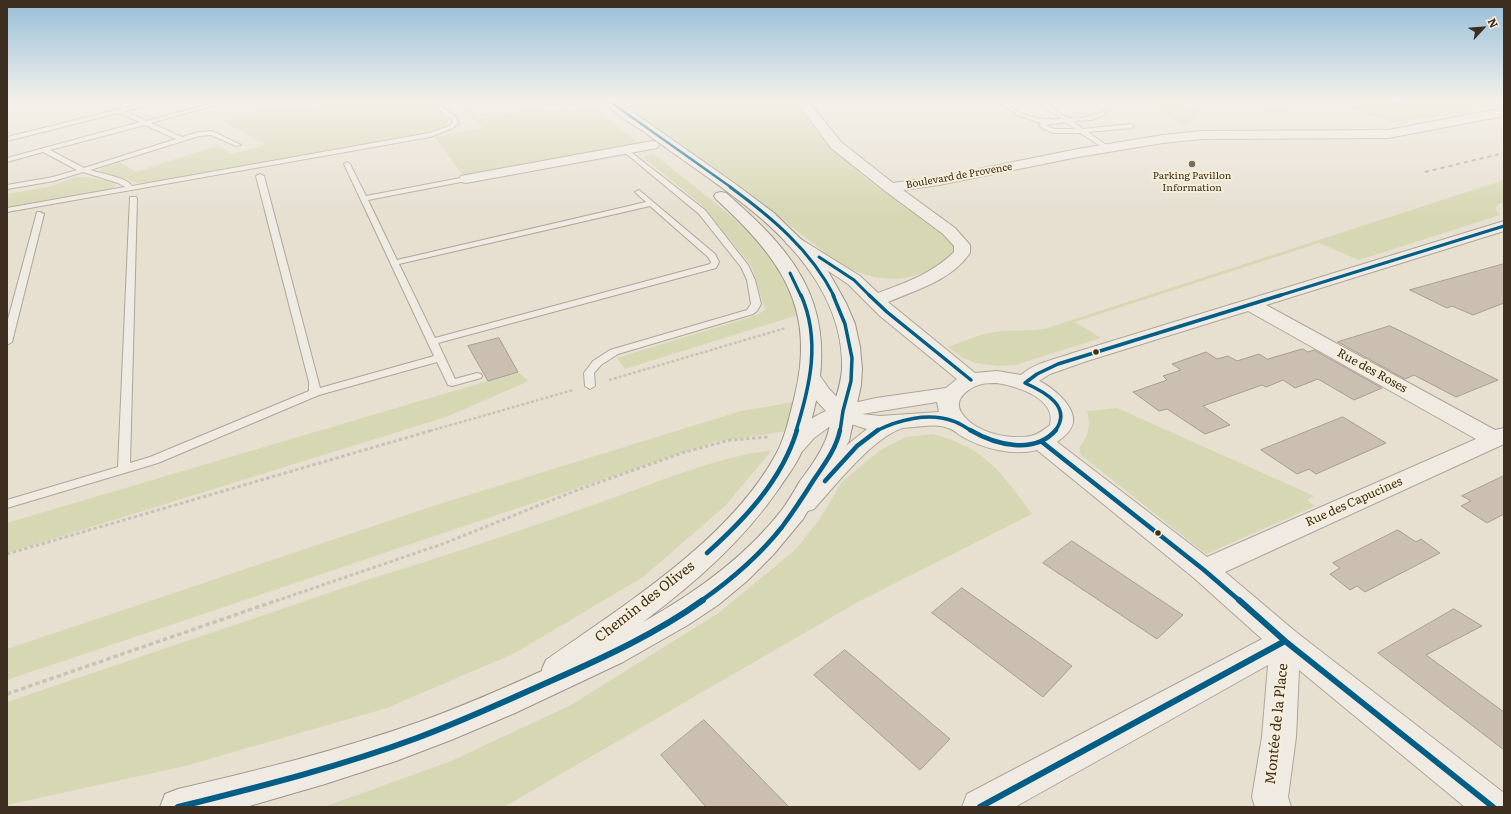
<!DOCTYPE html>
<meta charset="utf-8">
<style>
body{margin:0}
#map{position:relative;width:1511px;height:814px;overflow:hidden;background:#e7e0d1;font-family:Literata,serif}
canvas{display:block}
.frame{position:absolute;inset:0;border:8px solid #3d2e20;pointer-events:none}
.north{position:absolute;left:1463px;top:8px;width:40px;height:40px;-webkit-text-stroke:3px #f7eed8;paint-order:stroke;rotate:64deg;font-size:11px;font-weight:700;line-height:16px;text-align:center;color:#3d2e20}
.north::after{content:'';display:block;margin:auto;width:14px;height:18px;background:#3d2e20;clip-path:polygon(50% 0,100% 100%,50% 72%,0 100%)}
</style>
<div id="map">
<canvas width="1511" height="814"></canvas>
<div class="frame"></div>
<div class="north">N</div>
</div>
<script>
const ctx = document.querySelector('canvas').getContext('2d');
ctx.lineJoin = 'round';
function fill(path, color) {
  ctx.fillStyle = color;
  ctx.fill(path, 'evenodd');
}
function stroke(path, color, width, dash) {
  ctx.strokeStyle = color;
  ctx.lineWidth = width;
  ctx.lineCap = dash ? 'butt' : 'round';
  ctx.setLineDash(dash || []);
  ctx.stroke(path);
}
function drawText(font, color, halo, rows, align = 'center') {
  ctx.font = font + ' Literata,serif';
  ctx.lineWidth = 4;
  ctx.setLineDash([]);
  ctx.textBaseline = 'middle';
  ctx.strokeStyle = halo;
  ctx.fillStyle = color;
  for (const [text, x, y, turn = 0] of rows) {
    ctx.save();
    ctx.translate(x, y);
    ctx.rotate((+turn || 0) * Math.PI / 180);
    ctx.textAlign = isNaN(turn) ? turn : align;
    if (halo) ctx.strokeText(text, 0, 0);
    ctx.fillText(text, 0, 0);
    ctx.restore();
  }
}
const green = new Path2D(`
 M 329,101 L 424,101 L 448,119 L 448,125 L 440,130 L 426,135 L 154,182 L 142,184 L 100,172 L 102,168 L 119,162 L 136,172 L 219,145 L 231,154 L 265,145 L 223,121 C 237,117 251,112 266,111 C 286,109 312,114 329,101 Z
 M 455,101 L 460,101 L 478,119 L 532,110 L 591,109 L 598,112 L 640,143 L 464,177 L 435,137 L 483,128 Z
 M 617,101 L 795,101 L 818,133 L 864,177 L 944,236 L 953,245 L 953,253 C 918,286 878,285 838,263 L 731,179 Z
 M 1141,101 L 1175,101 L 1201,113 L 1187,127 Z
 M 1331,101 L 1504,101 L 1504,108 L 1499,107 L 1394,123 Z
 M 654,154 L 725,211 L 755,238 L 779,266 L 796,295 L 798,315 L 625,369 L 617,358 L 757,315 L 765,310 L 752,267 L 703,206 L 643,157 Z
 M 75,177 L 86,177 L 115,182 L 116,185 L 113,188 L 106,191 L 7,207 L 7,194 L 52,186 Z
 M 1504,180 L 1504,203 L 1500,203 L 1495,208 L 1500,215 L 1359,260 L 1319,243 L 1075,322 L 1101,338 L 1015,365 L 998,366 L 976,363 L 963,358 L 948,347 C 965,341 982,333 1001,331 C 1015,330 1030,331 1044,329 Z
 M 518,372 L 529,381 L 446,417 L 7,553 L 7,523 Z
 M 794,402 L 787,431 L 714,442 L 7,680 L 7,649 L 433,506 L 741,411 Z
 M 1117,408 L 1314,496 L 1307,500 L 1315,506 L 1206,554 L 1081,455 L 1079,448 C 1089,435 1091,426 1087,411 Z
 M 932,434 C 985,447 1002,473 1032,514 L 856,603 L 504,807 L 324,807 L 451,761 L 571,705 L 720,612 L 796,549 L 819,520 L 842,482 L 879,451 L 906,437 Z
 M 772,450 L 725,506 L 643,577 L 515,653 L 387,708 L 185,766 L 7,805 L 7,702 L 367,580 C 445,556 522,530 599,503 C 656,483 712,458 772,450 Z`);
const building = new Path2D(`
 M 1504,264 L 1504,303 L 1473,315 L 1452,306 L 1447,308 L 1410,290 Z
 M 1390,326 L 1413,337 L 1498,380 L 1456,397 L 1414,375 L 1405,379 L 1338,342 Z
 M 499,338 L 518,372 L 488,381 L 468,346 Z
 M 1303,349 L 1308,352 L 1314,350 L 1382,388 L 1354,400 L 1318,379 L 1295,388 L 1283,380 L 1266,387 L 1262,385 L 1203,406 L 1230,425 L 1205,434 L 1167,409 L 1159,411 L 1133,392 L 1167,380 L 1163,376 L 1181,370 L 1172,364 L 1206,352 L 1217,359 L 1228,356 L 1237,361 L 1259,354 L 1267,359 Z
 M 1343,417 L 1386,443 L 1316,474 L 1309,469 L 1297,474 L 1261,450 Z
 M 1504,476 L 1504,514 L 1487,523 L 1461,506 L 1471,501 L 1462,496 Z
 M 1398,530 L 1416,542 L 1421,539 L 1440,553 L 1365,592 L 1357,586 L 1350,590 L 1330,574 L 1340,568 L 1333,563 Z
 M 1072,541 L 1183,615 L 1157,639 L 1043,563 Z
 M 962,588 L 1072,666 L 1043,697 L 932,613 Z
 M 1454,609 L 1482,626 L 1426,655 L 1504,712 L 1504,750 L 1378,653 Z
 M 845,650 L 950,739 L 920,770 L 814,675 Z
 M 704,720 L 752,769 L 789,807 L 706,807 L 661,755 Z`);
const pathFar3 = new Path2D(`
 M 1242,101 L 1293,115
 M 1336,101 L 1375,115
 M 1390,101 L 1415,109`);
const pathFar2 = new Path2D(`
 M 609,380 L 786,328
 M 430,431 L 573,390`);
const pathFar1 = new Path2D(`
 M 7,554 L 433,430
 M 276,601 L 445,543 L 572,492 L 685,452 L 730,440 L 768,437`);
const path = new Path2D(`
 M 7,694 L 278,600`);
const lane = new Path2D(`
 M 152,101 L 162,101 L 125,111 L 146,121 L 221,101 L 230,101 L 151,123 L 182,137 L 199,132 L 212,131 L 241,145 L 236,146 L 211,135 L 199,136 L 90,170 C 100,173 128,178 132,186 L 429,133 L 449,126 L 453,122 L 451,119 L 428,101 L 435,101 L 456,117 L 459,122 L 453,128 L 430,137 L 7,212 L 7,208 L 125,187 L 118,183 L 83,172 L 54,181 L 7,189 L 7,185 L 53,177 L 77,170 L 43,152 L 7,162 L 7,158 L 140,122 L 118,113 L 7,141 L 7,137 ZM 145,125 L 176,139 L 84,168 L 50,150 Z
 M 996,101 C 1007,101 1012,108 1021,113 C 1034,119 1047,120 1061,119 L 1036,101 C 1049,101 1056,112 1066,117 C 1075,121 1095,115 1104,112 L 1107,114 L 1092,120 L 1073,121 L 1083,129 L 1131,124 L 1134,126 L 1131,128 L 1088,132 L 1109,147 L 1110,148 L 1107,150 L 1080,133 L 1053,133 L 1042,128 L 1039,125 L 1041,123 L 1017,115 ZM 1065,122 L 1076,129 L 1054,129 L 1046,125 Z
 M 623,149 L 627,149 L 705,210 L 748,265 L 755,280 L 761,304 L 757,311 L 753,314 L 618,354 L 601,365 L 594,373 L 595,386 L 590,389 L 585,386 L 584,373 L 593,361 L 610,350 L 747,310 L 751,304 L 747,280 L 741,267 L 699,214 L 623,151 Z
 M 347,162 L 350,164 L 366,196 L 466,177 L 470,179 L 466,181 L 368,200 L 397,260 L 646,202 L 635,192 L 639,190 L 715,254 L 719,262 L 716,268 L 438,343 L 455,379 L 477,373 L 481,374 L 482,376 L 481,378 L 452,386 L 448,385 L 437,362 L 319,395 L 158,463 L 7,508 L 7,500 L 118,467 L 130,197 L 136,197 L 137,199 L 130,463 L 150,457 L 309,391 L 309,382 L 256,176 L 260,174 L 264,176 L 320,388 L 434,356 L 344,164 ZM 650,206 L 708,257 L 711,262 L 710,264 L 435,338 L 399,264 Z
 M 37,212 L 40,212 L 44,214 L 12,342 L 7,345 L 7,323 Z`);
const street = new Path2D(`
 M 796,101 L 808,101 L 841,142 L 893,183 L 939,177 L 1078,149 L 1163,135 L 1202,131 L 1388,130 L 1504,108 L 1504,116 L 1388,138 L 1202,139 L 1163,143 L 1078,157 L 939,185 L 903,190 L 955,228 L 970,245 L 970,253 C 952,280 916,290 888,302 L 975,373 L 997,371 L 1021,375 C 1034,363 1056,359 1073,353 L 1504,221 L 1504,231 L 1266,305 L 1495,430 L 1504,428 L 1504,444 L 1225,572 L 1296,632 L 1504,793 L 1504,807 L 1465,807 L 1299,670 L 1296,737 L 1288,797 L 1291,807 L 1255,807 L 1252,797 L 1262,737 L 1268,665 L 1015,807 L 962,807 L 967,794 L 1262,639 L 1194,578 L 1037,450 C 1013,456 984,449 963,437 C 959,435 955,431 951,429 C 942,425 933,425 924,426 C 917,427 909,427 903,428 C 874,436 834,487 814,509 L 805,512 L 796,509 L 792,503 L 796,497 L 837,453 L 867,429 L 841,421 L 829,427 L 814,438 L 798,456 L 790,459 L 782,456 L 778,451 C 790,432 806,420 826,411 L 814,398 L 801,377 L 804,373 L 811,371 L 818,373 L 829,389 L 845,405 L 876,398 L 946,388 L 957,379 L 880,316 L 848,284 L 787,244 L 785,241 L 787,238 L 793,236 L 799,238 L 860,276 L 878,293 C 905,283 933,273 954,252 L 954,246 L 943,234 L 885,191 L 831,148 ZM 1248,311 L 1476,439 L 1207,557 L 1057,442 C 1064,437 1071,431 1073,423 C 1076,406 1052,387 1039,381 L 1050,374 L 1087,361 ZM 997,383 C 1016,386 1057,398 1050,425 C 1044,430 1038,434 1031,436 C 1009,440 974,433 961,412 C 953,398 970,387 982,384 C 986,383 992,383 997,383 ZM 937,402 L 939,412 L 880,416 L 862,414 Z
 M 652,141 L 657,142 L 659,145 L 657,148 L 466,183 L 461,182 L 459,179 L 461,176 L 466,175 Z`);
const secondary = new Path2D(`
 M 603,101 L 617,101 L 734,183 L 774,213 L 810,248 L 828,271 L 846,303 L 855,324 L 860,347 L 862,369 L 861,385 L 849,441 L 803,519 L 773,555 L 747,581 L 718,605 L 688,625 L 623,662 L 515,713 L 451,740 L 396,761 L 325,784 L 246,807 L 160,807 L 165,794 L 178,789 C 259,770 340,750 419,722 C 461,707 502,689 542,671 L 542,669 L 546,660 C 624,605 728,541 775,456 C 785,439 789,418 794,399 C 818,308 780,258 716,199 L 714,196 L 716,193 L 721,192 L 726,193 C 758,221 792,252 809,292 C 824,327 824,364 816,401 C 812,419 807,437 801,453 C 796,465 787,476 780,487 C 743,541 695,583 643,622 C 695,593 744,558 781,511 C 788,502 794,491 800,481 C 810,468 820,454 826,439 C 830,430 830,420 832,411 C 836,397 841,384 842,369 C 844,309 806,258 763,220 C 725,187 683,161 643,131 C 631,123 612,112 603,101 Z`);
const rail = new Path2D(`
 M 1425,172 L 1504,153`);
const bus1Far4 = new Path2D(`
 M 609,101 L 732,188`);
const bus1Far3 = new Path2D(`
 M 730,187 C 770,216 811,250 834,296
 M 819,257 L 854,280 L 870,296
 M 790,273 L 801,296
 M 1278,296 L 1504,226`);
const bus1Far2 = new Path2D(`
 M 833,295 L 845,324 L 852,358 L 851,381 L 843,411 L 840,431
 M 869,295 L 887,312 L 971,380
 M 1025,383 L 1037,374 L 1058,364 L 1281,295
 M 1025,383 C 1045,392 1073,407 1055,431
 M 796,431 C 810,386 821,340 801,295
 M 876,431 C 898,420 928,412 953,421 C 960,423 966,428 972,431`);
const bus1Far1 = new Path2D(`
 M 970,430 C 996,445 1034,455 1056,430
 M 1042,442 L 1204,570 L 1240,601
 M 825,481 L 857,446 L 878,430
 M 707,553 C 745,519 782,480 797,430
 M 701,601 C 731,580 759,556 782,527 C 793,512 803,497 813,481 C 823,466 836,450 840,430`);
const bus1 = new Path2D(`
 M 1239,600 L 1285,641 L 1493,807
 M 178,807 C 258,787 339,767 417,738 C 463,721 508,700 553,680 C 605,657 657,633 703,600
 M 980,807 L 1285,641`);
const markers = [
 [1192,164,4,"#786c5e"],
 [1096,352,3.5,"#3d2e20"],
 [1158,533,3.5,"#3d2e20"]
];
const farStreetnames = [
 ["Boulevard de Provence",959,176,-10]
];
const farPoinames = [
 ["Parking Pavillon",1192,176],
 ["Information",1192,188]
];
const streetNames = [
 ["Rue des Roses",1372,371,29],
 ["Rue des Capucines",1354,502,-24]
];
const nearStreetnames = [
 ["Chemin des Olives",645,602,-38],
 ["Montée de la Place",1277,724,-84]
];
fill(green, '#d6d7b3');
fill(building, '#cbbfb2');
stroke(building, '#a89c90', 1);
stroke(lane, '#ada599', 2);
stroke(street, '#ada599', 2);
stroke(secondary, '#9c958a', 2);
stroke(pathFar3, '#c8c2b9', 1.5, [2, 1]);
stroke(pathFar2, '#c8c2b9', 2.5, [3, 2]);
stroke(pathFar1, '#c8c2b9', 3, [3.5, 2.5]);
stroke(path, '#c8c2b9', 3.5, [4.5, 3]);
fill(lane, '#efebe3');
fill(street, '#efebe3');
fill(secondary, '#efebe3');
stroke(rail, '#afaaa2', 2, [4, 4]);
stroke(bus1Far4, '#005d86', 2.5);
stroke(bus1Far3, '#005d86', 3);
stroke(bus1Far2, '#005d86', 3.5);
stroke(bus1Far1, '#005d86', 4.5);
stroke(bus1, '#005d86', 6);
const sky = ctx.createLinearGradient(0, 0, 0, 215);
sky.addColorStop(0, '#96bed9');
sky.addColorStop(0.47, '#f4f1ea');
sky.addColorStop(1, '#f4f1ea00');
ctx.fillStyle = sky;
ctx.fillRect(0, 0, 1511, 215);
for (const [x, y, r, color] of markers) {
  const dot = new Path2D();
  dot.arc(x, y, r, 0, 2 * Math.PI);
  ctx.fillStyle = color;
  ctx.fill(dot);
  stroke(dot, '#f7eed8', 1.5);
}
drawText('10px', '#3d2e20', '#f7eed8', farStreetnames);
drawText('10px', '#3d2e20', '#f7eed8', farPoinames);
drawText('12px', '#3d2e20', '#f7eed8', streetNames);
drawText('14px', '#3d2e20', '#f7eed8', nearStreetnames);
</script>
